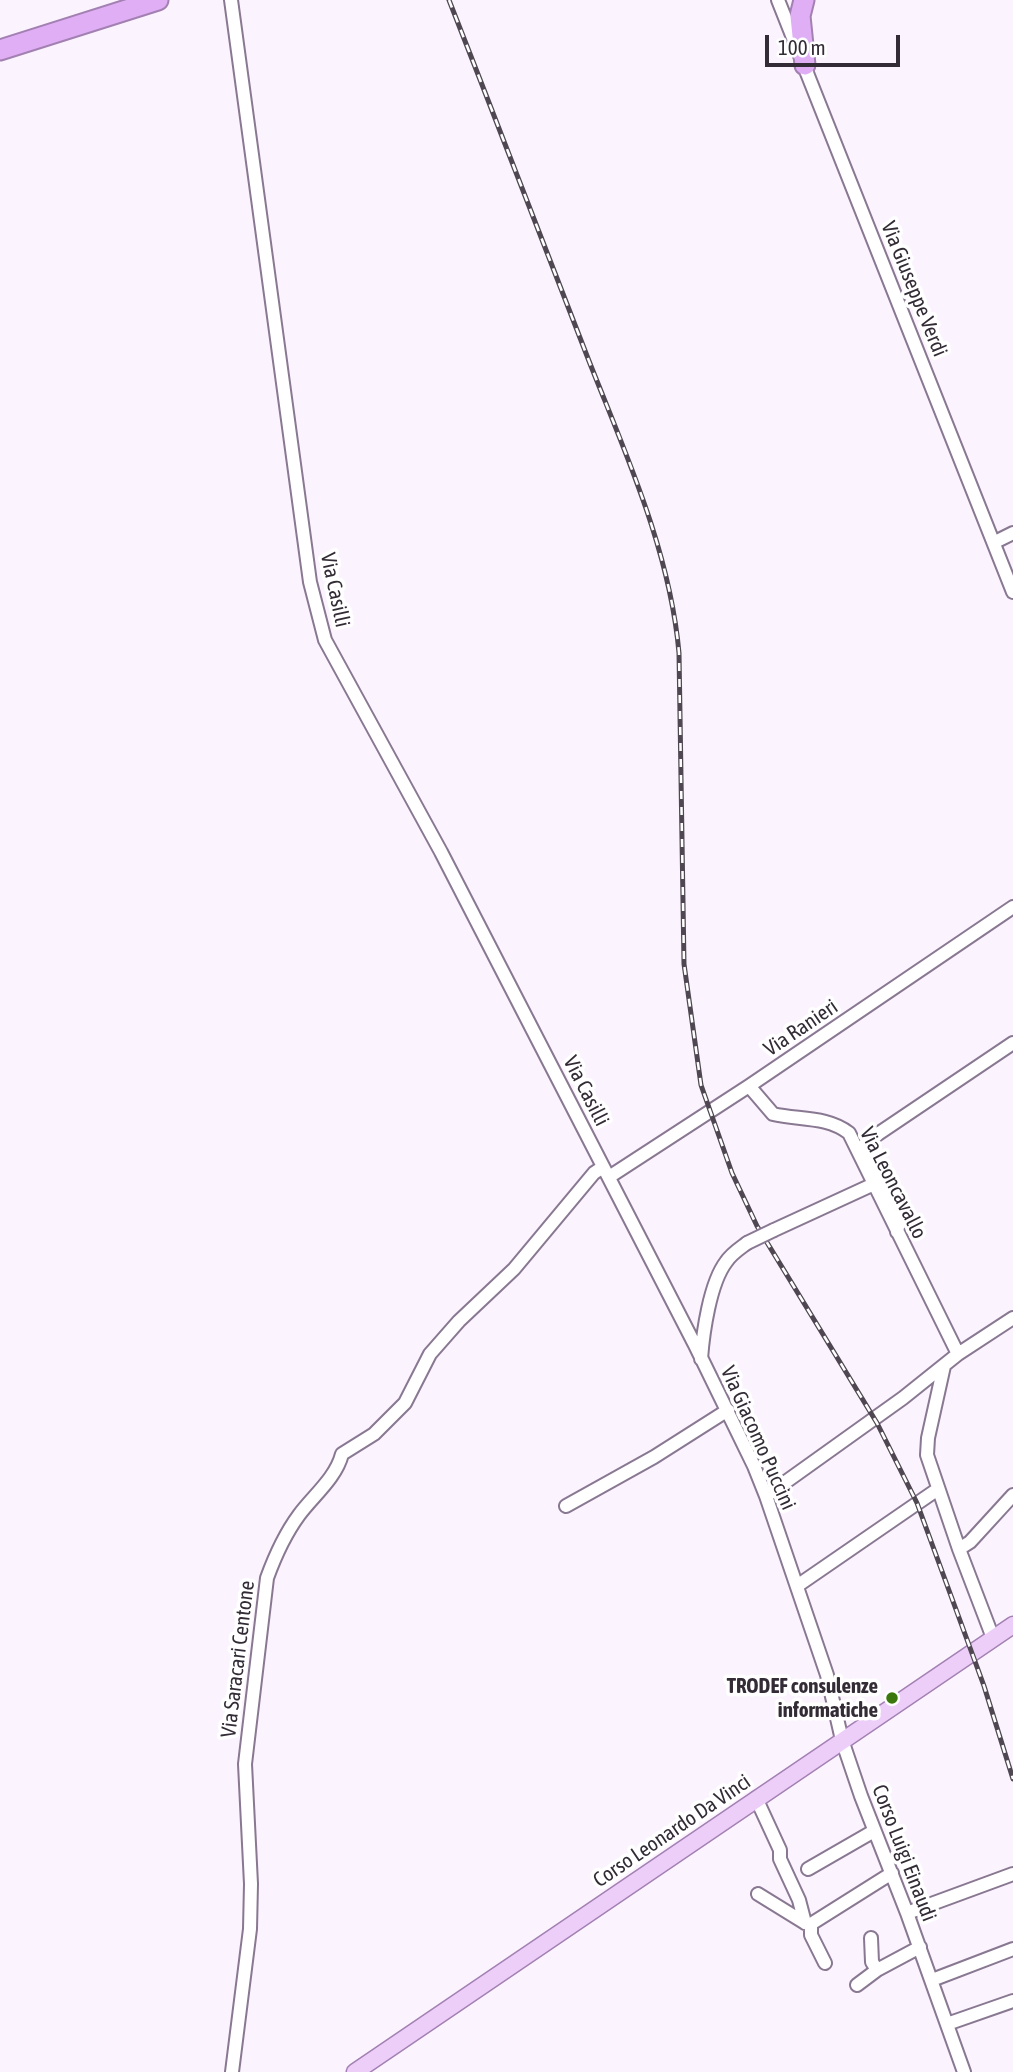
<!DOCTYPE html>
<style>
body{margin:0}
#map{position:relative;width:1013px;height:2072px;overflow:hidden;background:#fbf3fe;font-family:"Asap Condensed",sans-serif}
canvas{display:block}
.scale{position:absolute;left:765px;top:35px;width:135px;height:32px;box-sizing:border-box;border:4px solid #332c36;border-top:0;padding-left:9px;font-size:21px;line-height:24px;white-space:nowrap;color:#332c36;-webkit-text-stroke:5px #fff;paint-order:stroke}
</style>
<div id="map">
<canvas width="1013" height="2072"></canvas>
<div class="scale">100 m</div>
</div>
<script>
const ctx = document.querySelector('canvas').getContext('2d');
ctx.lineJoin = 'round';
function stroke(path, color, width, dash) {
  ctx.strokeStyle = color;
  ctx.lineWidth = width;
  ctx.lineCap = dash ? 'butt' : 'round';
  ctx.setLineDash(dash || []);
  ctx.stroke(path);
}
function drawText(font, color, halo, rows, align = 'center') {
  ctx.font = font + ' "Asap Condensed",sans-serif';
  ctx.lineWidth = 7;
  ctx.setLineDash([]);
  ctx.textBaseline = 'middle';
  ctx.strokeStyle = halo;
  ctx.fillStyle = color;
  for (const [text, x, y, turn = 0] of rows) {
    ctx.save();
    ctx.translate(x, y);
    ctx.rotate((+turn || 0) * Math.PI / 180);
    ctx.textAlign = isNaN(turn) ? turn : align;
    if (halo) ctx.strokeText(text, 0, 0);
    ctx.fillText(text, 0, 0);
    ctx.restore();
  }
}
const minor = new Path2D(`
 M 231,0 L 310,582 L 325,640 L 441,852 L 695,1345 L 754,1466 L 766,1496 L 827,1675 L 842,1740 L 861,1796 L 907,1913 L 964,2072
 M 778,0 L 1013,592
 M 995,542 L 1013,533
 M 749,1086 L 773,1114 C 799,1120 827,1116 849,1133 L 958,1354
 M 609,1177 L 749,1086 L 1013,907
 M 774,1230 L 874,1184
 M 897,1232 L 900,1217 L 866,1142 L 1013,1043
 M 701,1359 C 703,1332 710,1283 726,1262 C 731,1254 739,1249 747,1243
 M 944,1366 L 928,1438 L 927,1455 L 959,1549 L 993,1638
 M 766,1496 L 903,1398 L 958,1354 L 1013,1318
 M 566,1506 L 654,1457 L 728,1410
 M 959,1549 L 970,1542 L 1013,1495
 M 797,1586 L 938,1489
 M 756,1798 L 780,1850 L 780,1859 L 799,1900 L 805,1923
 M 808,1869 L 874,1831
 M 758,1894 L 805,1923 L 811,1924 L 892,1873
 M 907,1913 L 1013,1874
 M 811,1924 L 811,1935 L 825,1963
 M 871,1938 L 872,1962 L 877,1970
 M 932,1980 L 1013,1949
 M 857,1985 L 877,1970 L 920,1947
 M 947,2024 L 1013,2001
 M 232,2072 L 250,1929 L 251,1884 L 245,1764 L 267,1578 C 275,1556 285,1534 299,1515 C 313,1496 336,1478 342,1454 L 374,1434 L 405,1403 L 430,1354 L 459,1321 L 514,1269 L 594,1173 L 603,1167`);
const major = new Path2D(`
 M 355,2072 L 1013,1625`);
const highway = new Path2D(`
 M 804,0 L 800,16 L 805,65
 M 0,50 L 158,0`);
const rail = new Path2D(`
 M 449,0 C 496,120 542,240 589,361 C 626,455 670,551 679,653 L 684,964 L 701,1085 L 732,1173 L 757,1226 L 877,1423 L 917,1503 L 984,1686 L 1013,1779`);
const minorBridge = new Path2D(`
 M 747,1243 L 774,1230`);
const markers = [
 [892,1698,7,"#3c770d"]
];
const streetNames = [
 ["Via Giuseppe Verdi",914,289,68],
 ["Via Casilli",335,590,78],
 ["Via Ranieri",801,1028,-34],
 ["Via Casilli",586,1091,63],
 ["Via Leoncavallo",893,1183,63],
 ["Via Giacomo Puccini",758,1438,66],
 ["Via Saracari Centone",238,1659,-83],
 ["Corso Leonardo Da Vinci",672,1831,-34],
 ["Corso Luigi Einaudi",904,1853,69]
];
const poiNames = [
 ["TRODEF consulenze",878,1686],
 ["informatiche",878,1710]
];
stroke(minor, '#897891', 16);
stroke(major, '#a380b2', 19);
stroke(highway, '#a380b2', 23);
stroke(minor, '#fff', 12);
stroke(major, '#eccef9', 16);
stroke(highway, '#e0aef5', 19);
stroke(rail, '#4f4852', 5);
stroke(rail, '#fff', 2.5, [8]);
stroke(minorBridge, '#897891', 16, []);
stroke(minorBridge, '#fff', 12);
for (const [x, y, r, color] of markers) {
  const dot = new Path2D();
  dot.arc(x, y, r, 0, 2 * Math.PI);
  ctx.fillStyle = color;
  ctx.fill(dot);
  stroke(dot, '#fff', 2.5);
}
drawText('21px', '#332c36', '#fff', streetNames);
drawText('bold 21px', '#332c36', '#fff', poiNames, 'right');
</script>
